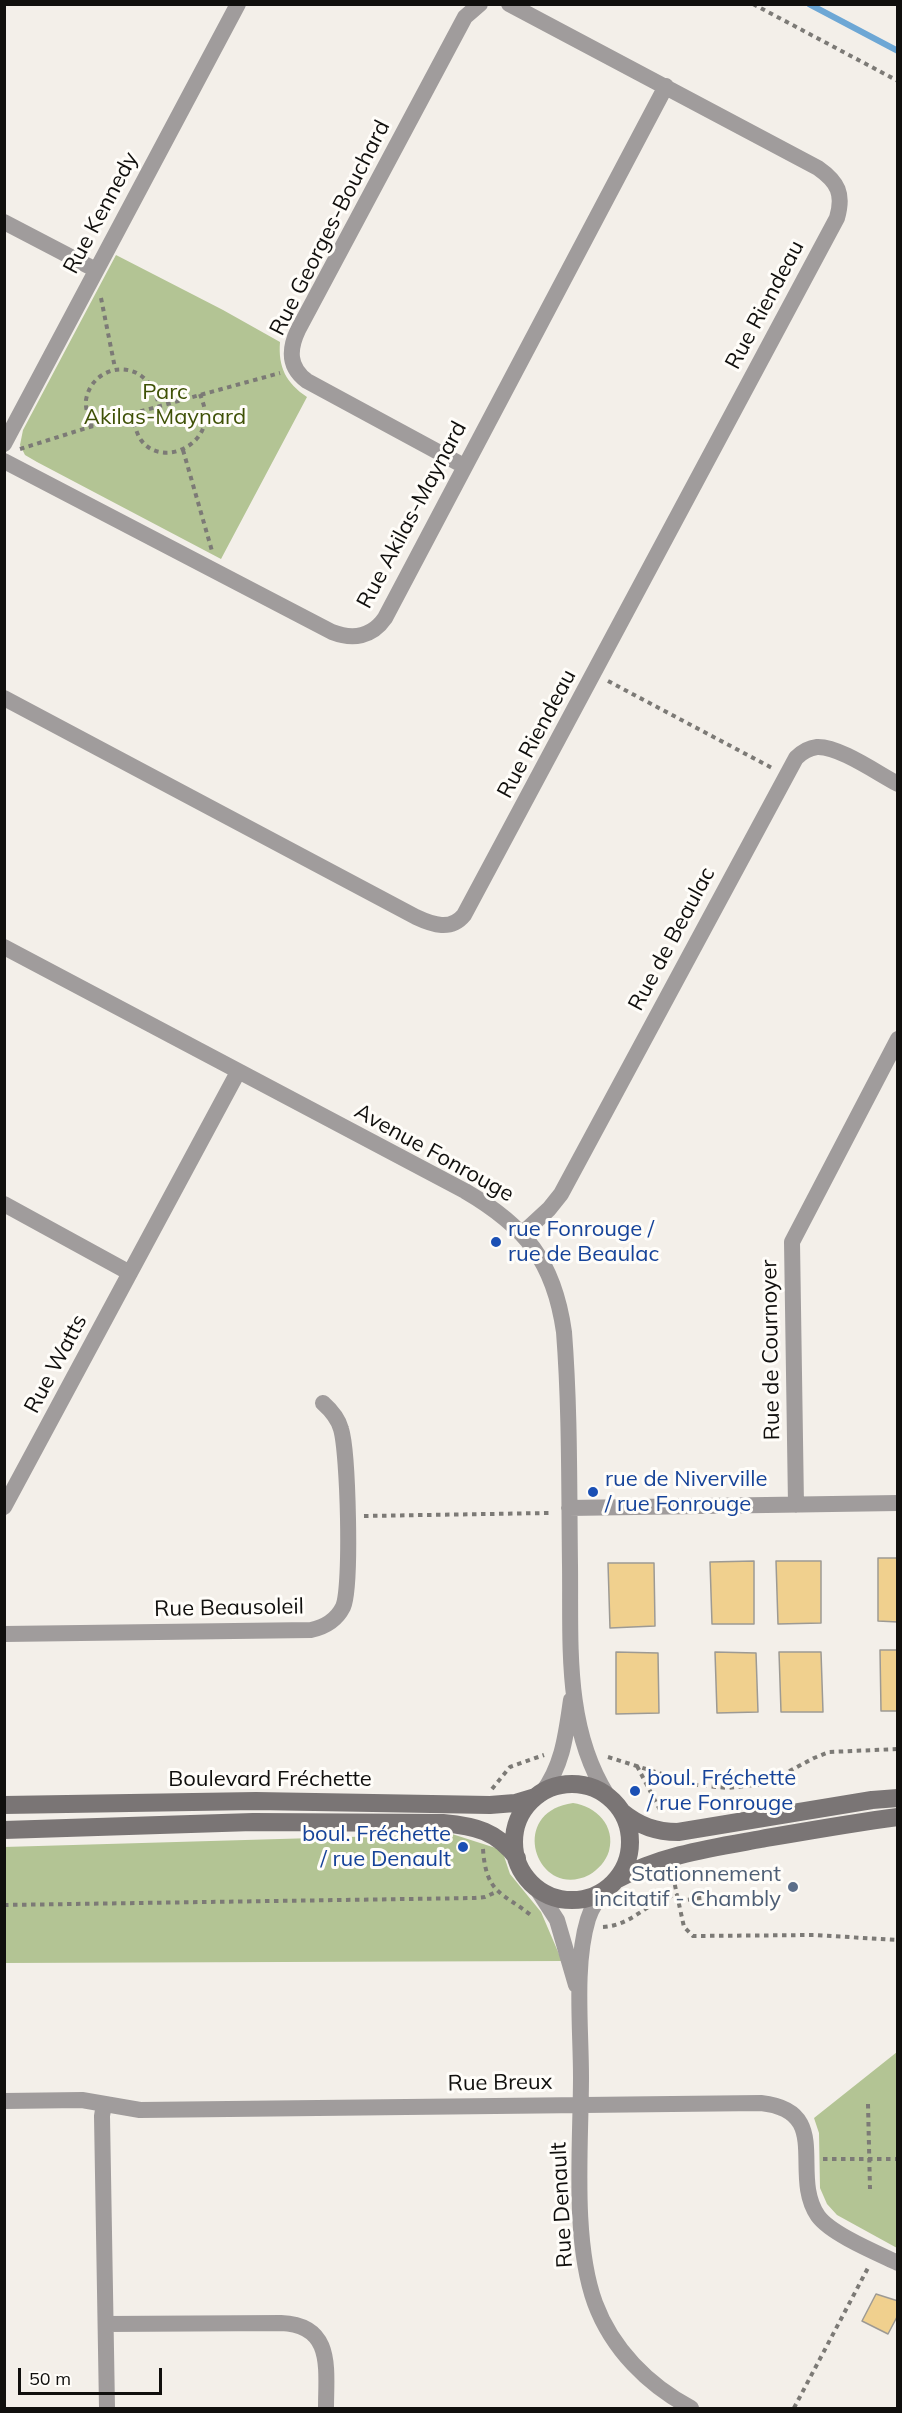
<!DOCTYPE html>
<meta charset="utf-8">
<style>
body{margin:0}
#map{position:relative;width:902px;height:2413px;overflow:hidden;background:#f3efe9;font-family:Mulish,sans-serif}
canvas{display:block}
.frame{position:absolute;inset:0;border:6px solid #100f0d;pointer-events:none}
.scale{position:absolute;left:18px;top:2368px;width:144px;height:27px;box-sizing:border-box;border:3px solid #100f0d;border-top:0;padding-left:8px;font-size:18px;line-height:21px;white-space:nowrap;color:#100f0d;-webkit-text-stroke:4px #fffdf9;paint-order:stroke}
</style>
<div id="map">
<canvas width="902" height="2413"></canvas>
<div class="frame"></div>
<div class="scale">50 m</div>
</div>
<script>
const ctx = document.querySelector('canvas').getContext('2d');
ctx.lineJoin = 'round';
function fill(path, color) {
  ctx.fillStyle = color;
  ctx.fill(path, 'evenodd');
}
function stroke(path, color, width, dash) {
  ctx.strokeStyle = color;
  ctx.lineWidth = width;
  ctx.lineCap = dash ? 'butt' : 'round';
  ctx.setLineDash(dash || []);
  ctx.stroke(path);
}
function drawText(font, color, halo, rows, align = 'center') {
  ctx.font = font + ' Mulish,sans-serif';
  ctx.lineWidth = 6;
  ctx.setLineDash([]);
  ctx.textBaseline = 'middle';
  ctx.strokeStyle = halo;
  ctx.fillStyle = color;
  for (const [text, x, y, turn = 0] of rows) {
    ctx.save();
    ctx.translate(x, y);
    ctx.rotate((+turn || 0) * Math.PI / 180);
    ctx.textAlign = isNaN(turn) ? turn : align;
    if (halo) ctx.strokeText(text, 0, 0);
    ctx.fillText(text, 0, 0);
    ctx.restore();
  }
}
const green = new Path2D(`
 M 116,255 L 223,310 L 280,342 C 278,367 286,383 307,397 L 221,559 L 37,462 L 25,455 L 20,445 L 23,430 Z
 M 573,1803 C 596,1806 616,1826 609,1851 C 606,1861 598,1870 589,1875 C 537,1901 506,1812 573,1803 Z
 M 452,1834 L 502,1850 L 510,1874 L 541,1912 L 562,1961 L 5,1963 L 4,1847 Z
 M 896,1943 L 898,1943 L 897,2248 L 837,2215 L 827,2204 L 820,2188 L 819,2133 L 814,2118 L 897,2052 Z`);
const stream = new Path2D(`
 M 809,4 L 898,51`);
const building = new Path2D(`
 M 878,1558 L 898,1558 L 898,1622 L 878,1621 Z
 M 754,1561 L 754,1624 L 712,1624 L 710,1562 Z
 M 776,1561 L 821,1561 L 821,1623 L 778,1624 Z
 M 608,1563 L 654,1563 L 655,1626 L 610,1628 Z
 M 880,1650 L 898,1650 L 898,1711 L 881,1711 Z
 M 616,1652 L 658,1653 L 659,1713 L 616,1714 Z
 M 715,1652 L 756,1653 L 758,1712 L 717,1713 Z
 M 779,1652 L 821,1652 L 823,1712 L 781,1712 Z
 M 876,2294 L 898,2301 L 898,2315 L 888,2334 L 862,2321 Z`);
const path = new Path2D(`
 M 753,4 L 898,81
 M 101,298 L 115,368
 M 131,414 C 134,422 136,433 141,440 C 159,465 201,450 205,421 C 207,412 203,403 200,394
 M 92,427 C 89,419 85,409 86,400 C 91,370 127,359 147,381 C 154,388 157,397 159,406
 M 20,449 L 131,414 L 280,373
 M 183,450 L 212,551
 M 608,681 L 774,769
 M 364,1516 L 549,1513
 M 608,1757 L 697,1785 L 727,1788 L 765,1784 L 814,1758 L 829,1752 L 898,1749
 M 637,1766 L 661,1812
 M 492,1789 L 510,1767 L 544,1755
 M 483,1849 C 486,1894 502,1892 532,1916
 M 673,1876 L 677,1895
 M 679,1901 L 707,1897
 M 4,1905 L 475,1898 L 485,1897 L 496,1892
 M 603,1927 C 635,1925 648,1899 677,1895 L 684,1927 L 693,1936 L 814,1935 L 898,1940
 M 868,2104 L 870,2189
 M 823,2159 L 898,2159
 M 794,2408 L 869,2266`);
const street = new Path2D(`
 M 4,222 L 96,270
 M 4,444 L 238,4
 M 4,461 L 332,632 C 353,640 372,637 385,618 L 666,86
 M 464,466 L 307,381 C 288,367 289,349 298,330 L 465,17 L 480,4
 M 4,698 L 416,917 C 433,925 451,931 464,915 L 837,218 C 844,194 838,182 818,168 L 509,4
 M 4,947 L 465,1191 C 525,1226 554,1261 564,1332 C 570,1409 569,1488 570,1565 C 571,1643 564,1727 607,1795
 M 4,1204 L 130,1273
 M 523,1233 L 549,1209 L 561,1194 L 796,758 C 802,752 808,748 817,747 C 839,746 877,773 898,784
 M 796,1505 L 792,1242 L 898,1039
 M 4,1507 L 238,1072
 M 569,1508 L 898,1503
 M 4,1634 L 311,1630 C 325,1627 336,1621 343,1607 C 352,1587 348,1452 341,1429 C 338,1418 332,1411 323,1403
 M 542,1793 C 563,1765 566,1734 571,1700
 M 535,1886 L 557,1920 L 576,1985
 M 607,1888 C 599,1898 592,1906 588,1919 C 574,1965 581,2028 581,2077 C 581,2144 572,2240 595,2303 C 612,2349 648,2385 691,2408
 M 4,2101 L 82,2100 L 140,2110 L 761,2103 C 834,2111 789,2174 818,2216 C 831,2234 877,2253 898,2263
 M 104,2104 L 102,2116 L 107,2408
 M 106,2324 L 281,2323 C 334,2325 326,2369 326,2408`);
const secondary = new Path2D(`
 M514 1842a58 58 0 1 1 116 0a58 58 0 1 1-116 0Z
 M 4,1805 L 256,1801 L 490,1805 L 515,1803 L 535,1797
 M 622,1812 C 639,1826 656,1832 678,1832 L 872,1800 L 898,1798
 M 4,1830 L 253,1822 L 443,1823 C 475,1826 497,1831 517,1858
 M 616,1880 C 661,1855 711,1848 761,1839 C 807,1831 852,1823 898,1817`);
const markers = [
 [496,1242,6,"#1a4fb4"],
 [593,1492,6,"#1a4fb4"],
 [635,1791,6,"#1a4fb4"],
 [463,1847,6,"#1a4fb4"],
 [793,1887,6,"#5c6f8a"]
];
const streetNames = [
 ["Rue Kennedy",101,213,-62],
 ["Rue Georges-Bouchard",330,228,-63],
 ["Rue Riendeau",765,305,-62],
 ["Rue Akilas-Maynard",412,515,-62],
 ["Rue Riendeau",537,734,-62],
 ["Rue de Beaulac",672,939,-62],
 ["Avenue Fonrouge",434,1153,29],
 ["Rue de Cournoyer",771,1350,-91],
 ["Rue Watts",56,1364,-62],
 ["Rue Beausoleil",229,1608,-1],
 ["Boulevard Fréchette",270,1779],
 ["Rue Breux",500,2083,-1],
 ["Rue Denault",562,2205,-93]
];
const parkNames = [
 ["Parc",165,392],
 ["Akilas-Maynard",165,417]
];
const transitNames = [
 ["rue Fonrouge /",508,1229],
 ["rue de Beaulac",508,1254],
 ["rue de Niverville",605,1479],
 ["/ rue Fonrouge",605,1504],
 ["boul. Fréchette",647,1778],
 ["/ rue Fonrouge",647,1803],
 ["boul. Fréchette",451,1834,"right"],
 ["/ rue Denault",451,1859,"right"]
];
const serviceNames = [
 ["Stationnement",781,1874],
 ["incitatif - Chambly",781,1899]
];
fill(green, '#b3c494');
stroke(stream, '#6da7d5', 6);
fill(building, '#f0d08e');
stroke(building, '#9d9a94', 1.5);
stroke(path, '#7c7a76', 4, [4.5, 4.5]);
stroke(street, '#a09c9c', 16);
stroke(secondary, '#7a7575', 18);
for (const [x, y, r, color] of markers) {
  const dot = new Path2D();
  dot.arc(x, y, r, 0, 2 * Math.PI);
  ctx.fillStyle = color;
  ctx.fill(dot);
  stroke(dot, '#fffdf9', 2);
}
drawText('22px', '#100f0d', '#fffdf9', streetNames);
drawText('22px', '#3f5106', '#fffdf9', parkNames);
drawText('22px', '#164399', '#fffdf9', transitNames, 'left');
drawText('22px', '#4e5e75', '#fffdf9', serviceNames, 'right');
</script>
